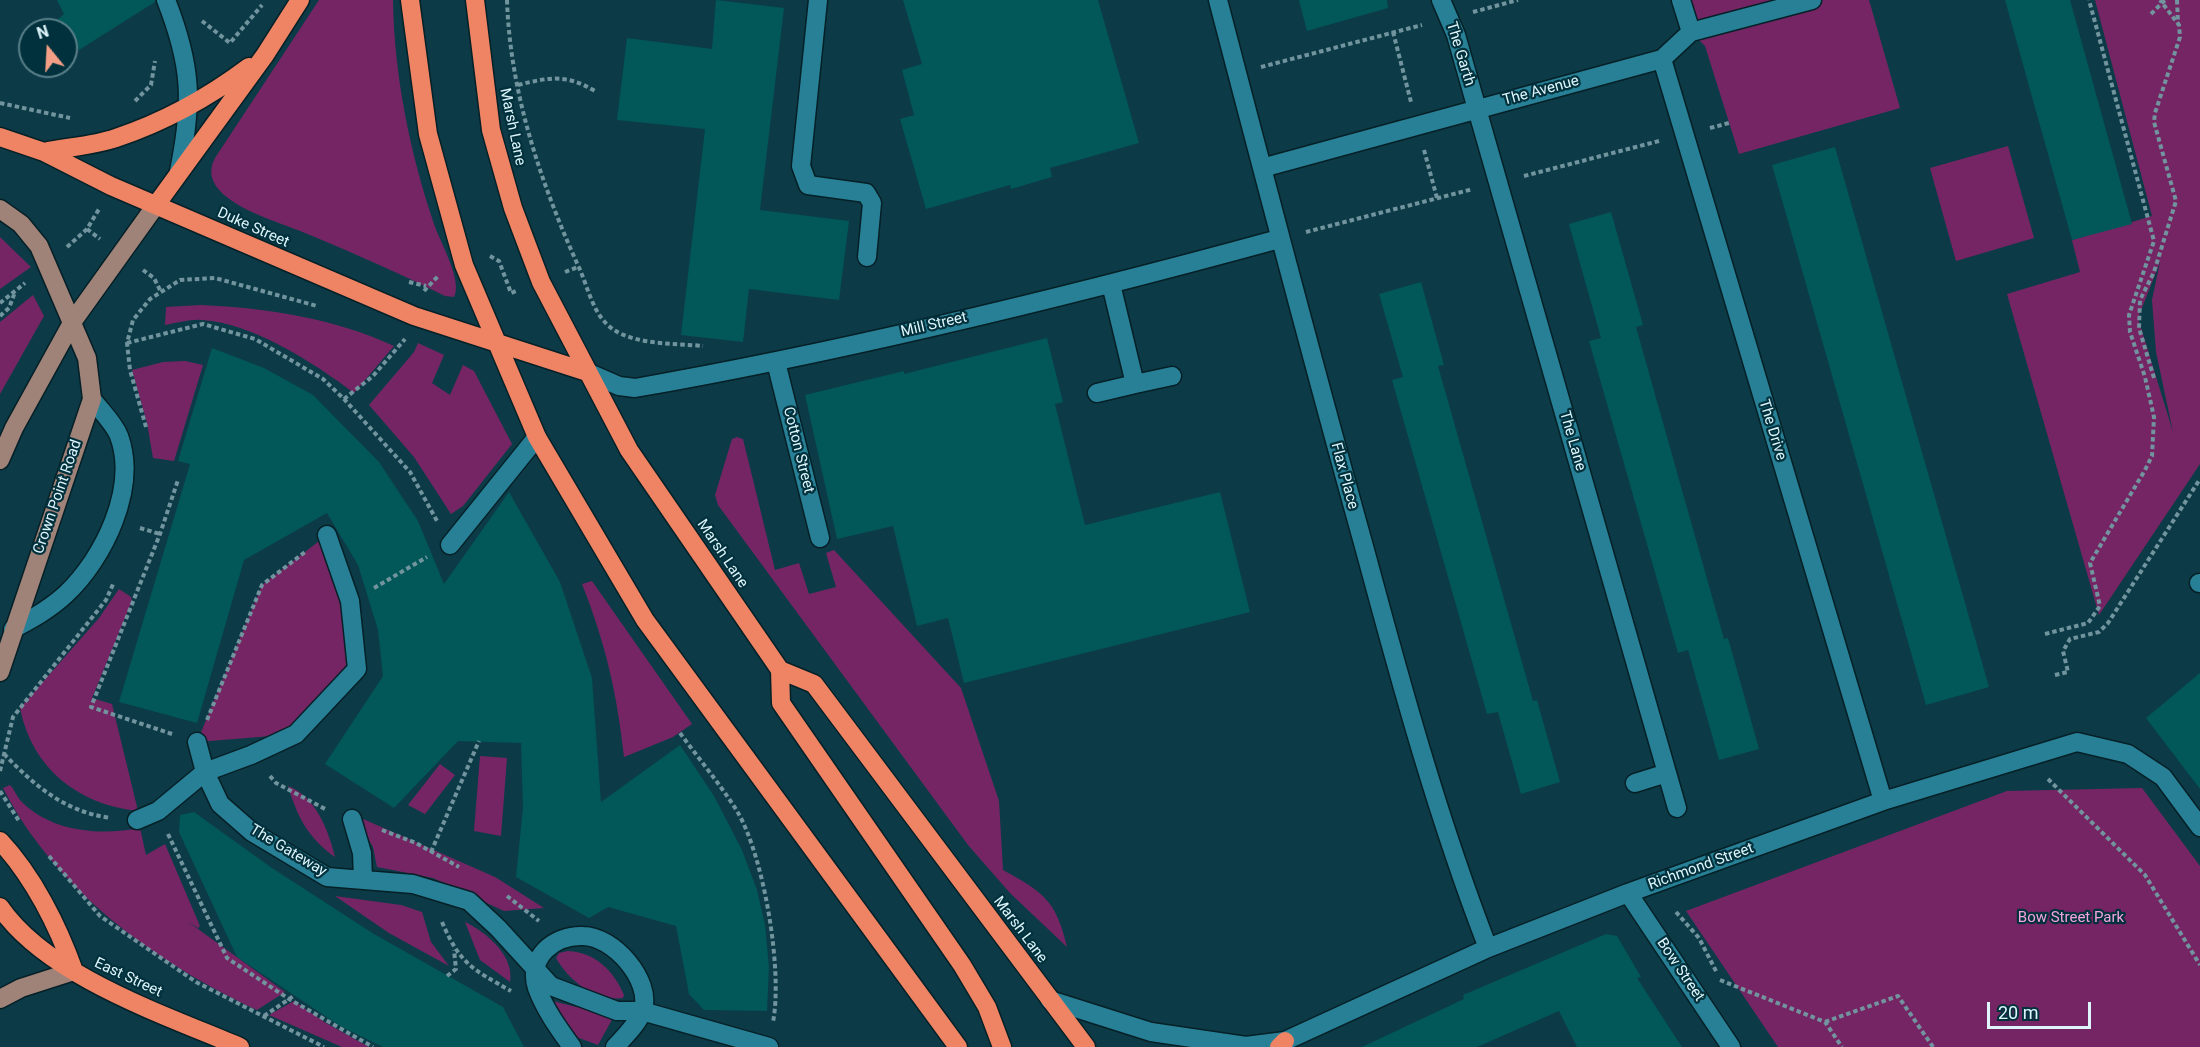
<!DOCTYPE html>
<style>
body{margin:0}
#map{position:relative;width:2200px;height:1047px;overflow:hidden;background:#0c3b47;font-family:Roboto,sans-serif}
canvas{display:block}
.north{position:absolute;left:18px;top:18px;width:60px;height:60px;box-sizing:border-box;background:#00313c;border:2px solid #597f89;border-radius:50%;rotate:342deg;font-size:16px;font-weight:700;line-height:24px;text-align:center;color:#def5fc}
.north::after{content:'';display:block;margin:auto;width:21px;height:27px;background:#f39f85;clip-path:polygon(50% 0,100% 100%,50% 72%,0 100%)}
.scale{position:absolute;left:1987px;top:1002px;width:104px;height:27px;box-sizing:border-box;border:3px solid #def5fc;border-top:0;padding-left:8px;font-size:18px;line-height:21px;white-space:nowrap;color:#def5fc;-webkit-text-stroke:4px #00313c;paint-order:stroke}
</style>
<div id="map">
<canvas width="2200" height="1047"></canvas>
<div class="north">N</div>
<div class="scale">20 m</div>
</div>
<script>
const ctx = document.querySelector('canvas').getContext('2d');
ctx.lineJoin = 'round';
function fill(path, color) {
  ctx.fillStyle = color;
  ctx.fill(path, 'evenodd');
}
function stroke(path, color, width, dash) {
  ctx.strokeStyle = color;
  ctx.lineWidth = width;
  ctx.lineCap = dash ? 'butt' : 'round';
  ctx.setLineDash(dash || []);
  ctx.stroke(path);
}
function drawText(font, color, halo, rows, align = 'center') {
  ctx.font = font + ' Roboto,sans-serif';
  ctx.lineWidth = 4.5;
  ctx.setLineDash([]);
  ctx.textBaseline = 'middle';
  ctx.strokeStyle = halo;
  ctx.fillStyle = color;
  for (const [text, x, y, turn = 0] of rows) {
    ctx.save();
    ctx.translate(x, y);
    ctx.rotate((+turn || 0) * Math.PI / 180);
    ctx.textAlign = isNaN(turn) ? turn : align;
    if (halo) ctx.strokeText(text, 0, 0);
    ctx.fillText(text, 0, 0);
    ctx.restore();
  }
}
const green = new Path2D(`
 M 319,0 L 393,0 C 394,75 410,153 434,224 C 440,242 463,281 454,297 L 445,296 C 401,274 356,254 310,235 C 282,223 246,214 223,194 C 211,183 208,171 215,158 Z
 M 1681,0 L 1869,0 L 1900,108 L 1739,154 L 1705,46 L 1691,32 Z
 M 2095,0 L 2200,0 L 2200,464 L 2099,615 L 2007,294 L 2080,272 L 2072,240 L 2152,216 ZM 2160,262 L 2152,300 L 2156,352 L 2173,432 L 2138,318 Z
 M 2008,146 L 2034,238 L 1956,261 L 1930,168 Z
 M 0,237 L 31,267 L 0,289 Z
 M 33,295 L 44,316 L 0,394 L 0,322 Z
 M 201,305 C 268,308 333,318 394,346 L 354,393 C 314,363 253,323 202,320 C 190,319 177,323 165,325 L 166,307 Z
 M 418,343 L 444,355 L 432,383 L 450,395 L 463,365 L 474,371 L 512,444 L 463,506 L 451,514 L 414,457 L 369,405 L 414,352 Z
 M 185,361 L 203,365 L 174,461 L 153,458 L 147,423 L 132,370 L 163,362 Z
 M 737,437 L 743,439 L 775,570 L 799,563 L 809,594 L 836,587 L 826,553 L 834,550 L 961,688 L 999,801 L 1003,870 C 1043,892 1056,900 1067,947 L 1010,893 L 968,845 L 718,505 L 715,495 L 732,439 Z
 M 327,535 L 357,669 L 296,734 L 197,742 L 262,585 Z
 M 592,581 L 692,724 L 673,737 L 624,757 C 617,693 606,645 582,584 Z
 M 119,589 L 131,597 L 132,601 L 92,698 L 112,704 L 138,811 C 79,805 32,769 20,708 L 99,618 Z
 M 480,756 L 507,758 L 501,836 L 474,831 Z
 M 440,764 L 455,775 L 425,814 L 408,805 Z
 M 10,785 C 14,789 16,795 20,800 C 50,832 100,836 140,828 L 146,855 L 165,844 L 200,926 L 198,928 L 187,921 L 285,992 L 257,1010 C 156,963 55,890 3,788 Z
 M 288,786 C 316,797 328,829 335,857 C 308,838 297,816 288,786 Z
 M 2142,788 L 2200,866 L 2200,1047 L 1778,1047 L 1686,911 L 2007,791 Z
 M 354,815 L 495,877 L 544,908 L 504,911 L 433,878 L 377,867 L 373,847 Z
 M 335,896 L 401,905 L 422,912 L 431,942 L 449,966 L 389,933 Z
 M 465,922 C 486,932 515,956 510,982 L 480,960 Z
 M 568,951 C 595,952 614,971 624,995 L 623,998 C 596,1002 569,981 556,958 L 559,953 Z
 M 548,1000 L 614,1016 L 598,1045 L 563,1032 Z
 M 294,1001 L 326,1023 L 369,1047 L 342,1047 L 269,1015 Z`);
const building = new Path2D(`
 M 57,0 L 155,0 L 155,2 L 79,50 L 57,20 L 64,14 Z
 M 716,0 L 784,8 L 760,210 L 849,221 L 839,300 L 749,289 L 743,342 L 681,335 L 705,129 L 617,120 L 627,38 L 712,49 Z
 M 903,0 L 1098,0 L 1139,143 L 1050,168 L 1052,177 L 1011,189 L 1010,185 L 926,209 L 900,119 L 914,115 L 902,70 L 922,64 Z
 M 1299,0 L 1387,0 L 1388,8 L 1307,31 Z
 M 2005,0 L 2070,0 L 2132,224 L 2072,240 Z
 M 1835,147 L 1989,687 L 1926,705 L 1772,165 Z
 M 1611,212 L 1643,325 L 1636,327 L 1724,639 L 1728,638 L 1759,749 L 1719,760 L 1688,650 L 1678,653 L 1589,341 L 1601,338 L 1569,224 Z
 M 1421,282 L 1444,365 L 1438,366 L 1533,701 L 1537,700 L 1560,782 L 1521,794 L 1498,712 L 1487,714 L 1392,380 L 1403,377 L 1379,294 Z
 M 1047,338 L 1063,402 L 1055,404 L 1085,525 L 1220,492 L 1250,612 L 964,683 L 948,618 L 917,626 L 893,526 L 837,539 L 805,395 L 904,371 L 904,374 Z
 M 212,348 L 264,368 L 313,395 L 379,462 L 418,521 L 444,584 L 509,492 L 560,582 L 592,678 L 601,802 L 680,745 L 714,796 L 742,850 L 757,890 L 765,925 L 769,967 L 767,1011 L 704,1010 L 689,994 L 676,926 L 608,907 L 589,918 L 516,877 L 523,807 L 521,743 L 458,741 L 394,808 L 325,764 L 383,676 L 378,630 L 358,565 L 327,513 L 244,560 L 197,723 L 119,702 L 190,464 L 178,461 Z
 M 2200,673 L 2200,789 L 2146,718 Z
 M 194,812 L 272,868 L 374,934 L 503,1007 L 524,1047 L 383,1047 L 340,1026 L 237,957 L 179,832 L 180,815 Z
 M 1606,934 L 1617,936 L 1641,977 L 1637,978 L 1682,1047 L 1577,1047 L 1559,1011 L 1477,1047 L 1362,1047 L 1464,999 L 1463,995 Z`);
const path = new Path2D(`
 M 507,0 C 510,94 542,187 581,272 C 587,287 593,309 604,321 C 624,346 674,343 703,346
 M 2177,0 L 2178,23
 M 1473,12 L 1518,0
 M 2151,14 L 2165,0
 M 202,21 L 230,43 L 262,5
 M 1393,32 L 1411,102
 M 1261,67 L 1422,25
 M 518,85 C 550,77 566,74 595,91
 M 135,101 L 151,85 L 155,61
 M 0,103 L 70,118
 M 1710,128 L 1729,123
 M 1424,150 L 1437,198
 M 1524,176 L 1659,141
 M 87,229 L 100,239
 M 1306,232 L 1473,189
 M 67,247 L 87,229 L 99,209
 M 490,256 L 499,261 L 511,293 L 516,291
 M 143,270 L 154,278 L 161,292
 M 565,272 L 578,267
 M 409,282 L 426,286
 M 424,291 L 439,275
 M 0,303 L 25,283
 M 0,316 L 9,308 L 15,292
 M 127,343 L 203,324 L 255,339 L 323,379 L 344,399 L 410,472 L 437,521
 M 2154,378 L 2139,328 L 2140,300 L 2154,272 L 2176,201 L 2154,122 L 2155,113 L 2180,37 L 2179,25 L 2160,0
 M 344,399 L 373,376 L 405,339
 M 146,427 L 130,370 L 127,343 L 133,320 L 150,299 L 180,280 L 215,278 L 317,306
 M 140,528 L 160,534
 M 374,588 L 427,557
 M 2045,634 L 2088,623 L 2100,606 L 2090,563 L 2145,470 L 2152,456 L 2154,417 L 2145,377 L 2130,332 L 2129,315 L 2154,241 L 2089,0
 M 2055,675 L 2068,672 L 2063,651 L 2070,639 L 2099,632 L 2108,623 L 2200,479
 M 207,720 L 262,585 L 305,552
 M 680,733 C 699,759 720,784 737,811 C 764,856 783,971 773,1022
 M 172,734 L 91,707 L 160,534 L 178,480
 M 4,754 C 35,786 65,812 111,818
 M 0,771 L 13,717 L 106,600 L 114,582
 M 270,776 L 276,783 L 327,810
 M 2048,779 L 2145,875 L 2200,965
 M 0,791 L 19,821
 M 382,830 L 416,843 L 459,867
 M 168,834 L 227,958 L 289,999 L 373,1047
 M 431,852 L 479,741
 M 49,856 L 100,916 L 196,982 L 324,1047
 M 507,896 L 539,921
 M 1676,912 L 1699,938 L 1717,973
 M 442,922 C 460,964 472,969 511,991
 M 447,976 L 456,969 L 454,950
 M 1720,980 L 1825,1022 L 1842,1047
 M 264,1016 L 295,995
 M 1825,1022 L 1898,996 L 1933,1047`);
const minor = new Path2D(`
 M 166,0 C 192,66 193,102 179,171
 M 818,0 L 801,166 L 808,185 L 866,193 L 872,203 L 867,257
 M 1218,0 C 1266,184 1314,367 1365,550 C 1401,684 1438,819 1488,948
 M 1441,0 L 1456,35 L 1477,109 L 1667,773
 M 1681,0 L 1691,32
 M 1662,59 L 1883,801
 M 1262,168 L 1662,59 L 1691,32 L 1812,0
 M 1111,284 L 1135,384 L 1172,376
 M 776,362 L 820,538
 M 587,372 L 619,386 L 635,388 C 852,350 1067,297 1279,239
 M 1097,393 L 1135,384
 M 450,545 L 537,437
 M 2199,583 L 2200,583
 M 13,629 C 32,619 50,609 66,594 C 104,558 138,488 119,436 C 114,423 100,410 92,399
 M 197,742 L 205,772 L 220,804 L 252,832 L 327,877 L 413,884 L 469,901 L 498,928 L 551,986 L 617,1011 L 642,1011 L 769,1047
 M 1635,783 L 1667,773 L 1677,808
 M 352,819 L 362,853 L 363,879
 M 137,820 L 158,811 L 205,772 L 251,755 L 296,734 L 357,669 L 350,601 L 327,535
 M 1628,893 L 1731,1047
 M 1050,1000 L 1151,1032 L 1246,1046 L 1285,1041 L 1488,948 L 1628,893 L 1883,801 L 2077,742 L 2128,754 L 2163,777 L 2200,827
 M 572,1047 C 559,1029 545,1010 537,988 C 527,957 554,935 583,936 C 613,936 652,980 643,1010 C 638,1024 624,1037 615,1047`);
const major = new Path2D(`
 M 0,209 L 21,224 L 39,246 L 87,358 L 92,399 L 0,672
 M 0,460 L 14,428 L 73,321 L 156,205
 M 0,999 L 21,988 L 74,971`);
const highway = new Path2D(`
 M 410,0 L 428,134 L 464,265 L 537,437 L 645,620 L 958,1047
 M 475,0 L 491,130 L 513,208 L 541,282 L 629,450 L 780,670 L 814,684 L 1086,1047
 M 0,137 L 44,152 L 111,186 L 414,316 L 587,372
 M 44,152 C 67,147 93,146 116,138 C 164,122 209,97 249,67
 M 156,205 L 265,55 L 300,0
 M 780,670 L 781,703 L 962,965 L 987,1007 L 1002,1047
 M 0,841 C 33,876 58,926 74,971
 M 0,907 C 47,976 165,1015 240,1047
 M 1279,1047 L 1285,1041`);
const streetNames = [
 ["The Garth",1460,54,73],
 ["The Avenue",1541,91,-15],
 ["Marsh Lane",512,127,78],
 ["Duke Street",253,228,24],
 ["Mill Street",934,325,-13],
 ["The Drive",1772,430,73],
 ["The Lane",1572,441,74],
 ["Cotton Street",798,450,76],
 ["Flax Place",1344,476,75],
 ["Crown Point Road",58,497,-71],
 ["Marsh Lane",722,554,56],
 ["The Gateway",288,851,31],
 ["Richmond Street",1701,867,-20],
 ["Marsh Lane",1020,930,53],
 ["Bow Street",1680,970,56],
 ["East Street",128,978,25]
];
const parkNames = [
 ["Bow Street Park",2071,918]
];
fill(green, '#762564');
fill(building, '#025759');
stroke(minor, '#052027', 21);
stroke(major, '#052027', 21);
stroke(highway, '#052027', 21);
stroke(path, '#71949e', 4, [4.5, 3]);
stroke(minor, '#288096', 18);
stroke(major, '#9f8278', 18);
stroke(highway, '#ee8464', 18);
drawText('15px', '#def5fc', '#00313c', streetNames);
drawText('15px', '#f4a4dd', '#00313c', parkNames);
</script>
